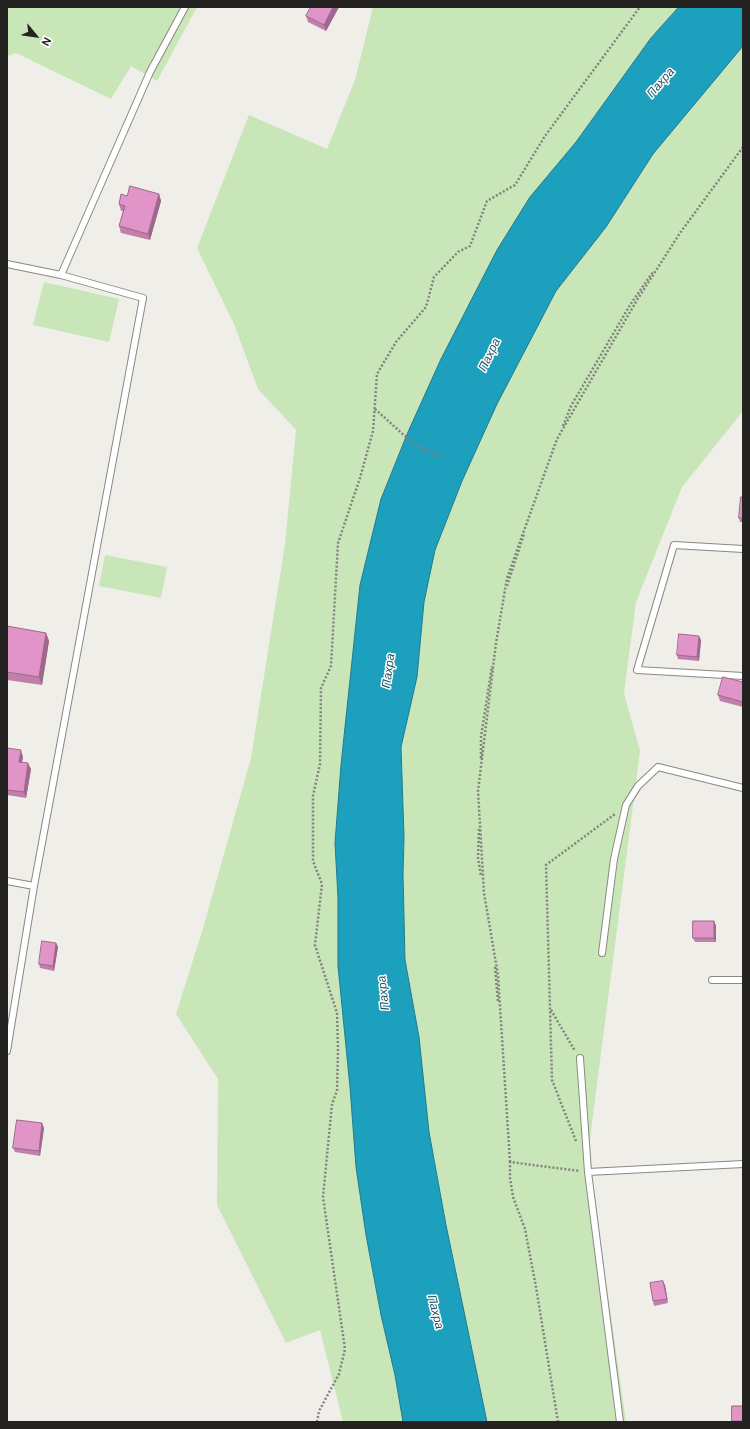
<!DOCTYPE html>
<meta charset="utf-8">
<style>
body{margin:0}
#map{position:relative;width:750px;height:1429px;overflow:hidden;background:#f0eee8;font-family:"DM Sans",sans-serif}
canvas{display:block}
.frame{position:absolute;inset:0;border:8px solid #242321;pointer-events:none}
.north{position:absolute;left:16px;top:16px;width:40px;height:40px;-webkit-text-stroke:3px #fff;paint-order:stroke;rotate:119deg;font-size:11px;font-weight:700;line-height:16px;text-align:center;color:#242321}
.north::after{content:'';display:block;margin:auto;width:14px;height:18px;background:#242321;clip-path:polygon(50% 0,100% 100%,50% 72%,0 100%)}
</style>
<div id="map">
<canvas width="750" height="1429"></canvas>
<div class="frame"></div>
<div class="north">N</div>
</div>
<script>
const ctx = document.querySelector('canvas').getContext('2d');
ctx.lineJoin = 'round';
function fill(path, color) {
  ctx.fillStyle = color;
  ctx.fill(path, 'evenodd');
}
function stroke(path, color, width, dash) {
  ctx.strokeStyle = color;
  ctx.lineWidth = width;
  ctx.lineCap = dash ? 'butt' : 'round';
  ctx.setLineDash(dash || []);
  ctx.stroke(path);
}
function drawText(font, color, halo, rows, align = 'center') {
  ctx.font = font + ' "DM Sans",sans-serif';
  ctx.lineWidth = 3;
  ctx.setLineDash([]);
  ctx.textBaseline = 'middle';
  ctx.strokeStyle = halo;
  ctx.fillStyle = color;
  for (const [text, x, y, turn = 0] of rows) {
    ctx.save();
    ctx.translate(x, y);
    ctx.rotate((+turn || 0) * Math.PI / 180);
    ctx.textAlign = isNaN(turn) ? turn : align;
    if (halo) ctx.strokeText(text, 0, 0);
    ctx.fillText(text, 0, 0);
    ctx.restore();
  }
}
const green = new Path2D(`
 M 7,7 L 197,7 L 157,81 L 131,66 L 111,99 L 16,53 L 7,56 Z
 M 373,7 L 679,7 L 651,38 L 576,142 L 530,197 L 408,432 L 381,499 L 360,584 L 341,765 L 335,843 L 338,898 L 338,966 L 350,1087 L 356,1167 L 366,1235 L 381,1315 L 395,1375 L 403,1422 L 343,1422 L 320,1330 L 286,1343 L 217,1205 L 218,1079 L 176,1014 L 204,925 L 251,758 L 285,544 L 296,430 L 258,389 L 234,324 L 197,248 L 249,115 L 327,149 L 355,80 Z
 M 743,46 L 743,411 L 682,487 L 636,602 L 624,693 L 640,751 L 588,1154 L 626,1422 L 487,1422 L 446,1225 L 429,1132 L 419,1037 L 405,960 L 403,874 L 404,837 L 401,747 L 417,677 L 424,602 L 435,550 L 462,481 L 497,404 L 556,291 L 606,227 L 653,154 Z
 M 44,282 L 119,299 L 109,342 L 33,325 Z
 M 105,555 L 167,567 L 161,598 L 99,586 Z`);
const water = new Path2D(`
 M 679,7 L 743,7 L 743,46 L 653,154 L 606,227 L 556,291 L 497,404 L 462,481 L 435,550 L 424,602 L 417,677 L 401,747 L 404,837 L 403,874 L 405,960 L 419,1037 L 429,1132 L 446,1225 L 487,1422 L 403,1422 L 395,1375 L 381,1315 L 366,1235 L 356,1167 L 350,1087 L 338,966 L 338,898 L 335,843 L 341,765 L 360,585 L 381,499 L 408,432 L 441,359 L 497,250 L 530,197 L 576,142 L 651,38 Z`);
const path = new Path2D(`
 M 375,409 L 416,446 L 441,456
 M 563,426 L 571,406 L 630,305 L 653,272
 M 507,586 L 524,534
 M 481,758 L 481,737 L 492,666
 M 479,829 L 478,858 L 481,876
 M 495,967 L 498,1002
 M 551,1010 L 575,1051
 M 576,1141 L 552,1080 L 546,865 L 615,814
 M 510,1162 L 498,975 L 484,893 L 478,791 L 496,643 L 507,578 L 557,439 L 637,300 L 680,233 L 743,147
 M 317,1422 L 319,1411 L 339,1374 L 345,1349 L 323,1197 L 332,1104 L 337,1091 L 338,1050 L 337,1013 L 315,945 L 322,884 L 313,861 L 313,796 L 320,764 L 321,688 L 331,666 L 338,543 L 360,478 L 373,431 L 377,374 L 396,342 L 426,307 L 434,277 L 458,252 L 470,246 L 487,201 L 515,185 L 545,136 L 640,7
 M 558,1422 L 536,1287 L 525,1229 L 513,1197 L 510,1178 L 510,1162 L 580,1171`);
const lane = new Path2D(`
 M 7,264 L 61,275 L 143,298 L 34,886 L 7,1051
 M 61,275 L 150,72 L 185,7
 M 743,549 L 674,545 L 637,670 L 743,676
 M 7,881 L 34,886
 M 602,953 L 614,859 L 626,805 L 638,786 L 658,767 L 743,788
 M 712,980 L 743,980
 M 580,1058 L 588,1172 L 620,1422
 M 588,1172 L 743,1164`);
const wall = new Path2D(`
 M 339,7 L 326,31 L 308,22 L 306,16 Z
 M 159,194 L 161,201 L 150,240 L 121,233 L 119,226 L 123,211 L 121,211 L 119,204 L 127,196 Z
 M 743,497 L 743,522 L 740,522 L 739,518 Z
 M 7,626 L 46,633 L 49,641 L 42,685 L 7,680 Z
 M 701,640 L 699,661 L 678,659 L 677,655 Z
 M 743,682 L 743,707 L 720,701 L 718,695 Z
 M 7,748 L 23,757 L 22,762 L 31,769 L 26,798 L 7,795 Z
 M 714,921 L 716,926 L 716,942 L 695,942 L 693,938 Z
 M 56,943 L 58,947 L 54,971 L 40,968 L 39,964 Z
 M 44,1128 L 40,1156 L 15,1152 L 13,1148 Z
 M 665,1285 L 668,1303 L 654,1306 L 653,1301 Z
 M 743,1406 L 743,1422 L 732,1422 L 732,1421 Z`);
const shadedWall = new Path2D(`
 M 333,7 L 339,7 L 326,31 L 324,25 Z
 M 159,194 L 161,201 L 150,240 L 148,234 Z
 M 46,633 L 49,641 L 42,685 L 39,677 Z
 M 699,636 L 701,640 L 699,661 L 697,657 Z
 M 21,750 L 23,757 L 21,768 L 19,762 Z
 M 28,763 L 31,769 L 26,798 L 24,792 Z
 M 714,921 L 716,926 L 716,942 L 714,938 Z
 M 56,943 L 58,947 L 54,971 L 53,966 Z
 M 42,1123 L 44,1128 L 40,1156 L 39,1151 Z
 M 663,1281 L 665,1285 L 668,1303 L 667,1299 Z`);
const building = new Path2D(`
 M 311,7 L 333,7 L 324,25 L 306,16 Z
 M 130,186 L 159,194 L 148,234 L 119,226 L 125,206 L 119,204 L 121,194 L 127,196 Z
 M 741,497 L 743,497 L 743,518 L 739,518 Z
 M 7,626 L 46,633 L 39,677 L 7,672 Z
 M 679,634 L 699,636 L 697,657 L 677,655 Z
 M 723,677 L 743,682 L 743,702 L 718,695 Z
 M 7,748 L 21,750 L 19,762 L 28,763 L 24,792 L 7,790 Z
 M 693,921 L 714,921 L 714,938 L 693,938 Z
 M 42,941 L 56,943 L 53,966 L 39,964 Z
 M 17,1120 L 42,1123 L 39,1151 L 13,1148 Z
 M 663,1281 L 667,1299 L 653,1301 L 650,1283 Z
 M 732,1406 L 743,1406 L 743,1421 L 732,1421 Z`);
const waterNames = [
 ["Пахра",661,83,-49],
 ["Пахра",490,355,-64],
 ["Пахра",389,671,-82],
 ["Пахра",384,993,-96],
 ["Пахра",435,1312,76]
];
fill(green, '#c8e6b8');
fill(water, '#1d9fbe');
stroke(water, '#1f7a8f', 1);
stroke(lane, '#8b8883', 8);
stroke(path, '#83827e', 2.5, [2, 2]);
stroke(lane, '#fff', 6);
fill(wall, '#c17fab');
fill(shadedWall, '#9d688b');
fill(building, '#e094c7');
stroke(building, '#9d688b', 1);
drawText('italic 12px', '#245462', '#fff', waterNames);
</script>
